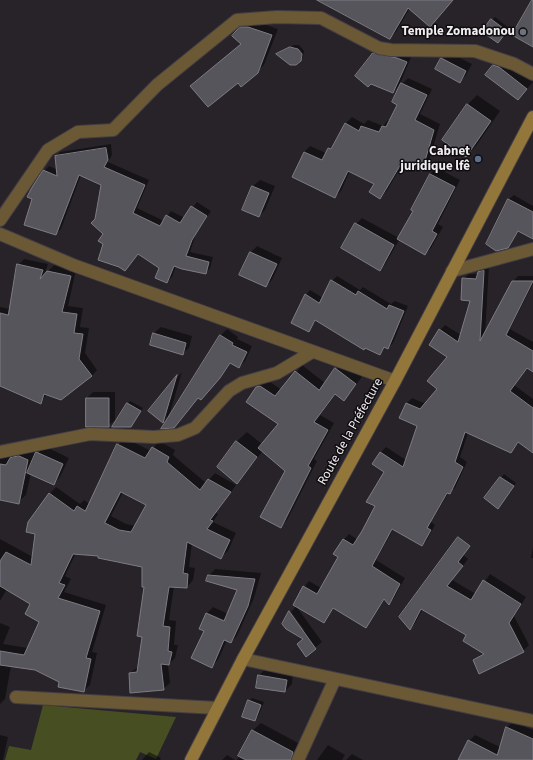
<!DOCTYPE html>
<meta charset="utf-8">
<style>
body{margin:0}
canvas{display:block;background:#282328}
</style>
<canvas width="533" height="760"></canvas>
<script>
const ctx = document.querySelector('canvas').getContext('2d');
ctx.lineJoin = 'round';
function fill(path, color) {
  ctx.fillStyle = color;
  ctx.fill(path, 'evenodd');
}
function stroke(path, color, width, dash) {
  ctx.strokeStyle = color;
  ctx.lineWidth = width;
  ctx.lineCap = dash ? 'butt' : 'round';
  ctx.setLineDash(dash || []);
  ctx.stroke(path);
}
function drawText(font, color, halo, rows, align = 'center') {
  ctx.font = font + ' "Source Sans 3",sans-serif';
  ctx.lineWidth = 3;
  ctx.setLineDash([]);
  ctx.textBaseline = 'middle';
  ctx.strokeStyle = halo;
  ctx.fillStyle = color;
  for (const [text, x, y, turn = 0] of rows) {
    ctx.save();
    ctx.translate(x, y);
    ctx.rotate((+turn || 0) * Math.PI / 180);
    ctx.textAlign = isNaN(turn) ? turn : align;
    if (halo) ctx.strokeText(text, 0, 0);
    ctx.fillText(text, 0, 0);
    ctx.restore();
  }
}
const green = new Path2D(`
 M 43,705 L 176,717 L 156,759 L 140,752 L 136,760 L 5,760 L 9,746 L 31,750 Z`);
const shadow = new Path2D(`
 M 338,0 L 453,0 L 410,8 L 396,32 L 390,38 L 334,8 Z
 M 495,17 L 509,28 L 501,39 L 492,20 Z
 M 247,21 L 255,21 L 278,29 L 264,65 L 257,72 L 241,28 Z
 M 294,45 L 299,45 L 304,51 L 303,57 L 296,64 L 278,54 Z
 M 381,48 L 412,55 L 399,86 L 393,92 L 374,54 Z
 M 448,52 L 472,64 L 466,75 L 460,81 L 442,59 Z
 M 500,59 L 505,61 L 533,82 L 518,99 L 494,66 Z
 M 408,78 L 432,89 L 420,114 L 440,124 L 428,164 L 422,170 L 403,164 L 386,192 L 380,198 L 375,184 L 350,171 L 341,191 L 335,197 L 304,152 L 310,146 L 326,153 L 336,143 L 346,123 L 352,117 L 364,124 L 368,120 L 383,126 L 388,120 L 390,121 L 399,104 L 402,84 Z
 M 477,95 L 500,111 L 476,146 L 466,156 L 443,140 L 468,104 Z
 M 111,144 L 112,155 L 108,162 L 149,180 L 137,208 L 164,221 L 171,211 L 185,218 L 197,202 L 211,211 L 196,234 L 190,252 L 213,257 L 210,268 L 206,273 L 176,266 L 172,277 L 167,282 L 160,267 L 139,253 L 119,266 L 104,244 L 105,234 L 96,219 L 102,184 L 81,175 L 61,229 L 56,233 L 44,171 L 49,166 L 58,170 L 56,157 L 60,152 Z
 M 437,168 L 460,180 L 438,224 L 443,227 L 431,248 L 425,254 L 399,240 L 386,263 L 379,270 L 356,224 L 362,218 L 399,238 L 415,210 L 430,174 Z
 M 260,180 L 275,186 L 265,210 L 259,216 L 243,209 L 253,186 Z
 M 514,195 L 533,206 L 533,233 L 519,231 L 507,247 L 487,244 L 509,199 Z
 M 257,246 L 282,258 L 272,280 L 266,286 L 240,274 L 251,252 Z
 M 24,259 L 48,264 L 44,276 L 54,265 L 76,270 L 68,306 L 83,308 L 80,327 L 89,328 L 85,353 L 97,370 L 92,376 L 47,394 L 41,402 L 0,380 L 0,307 L 10,309 L 18,265 Z
 M 489,266 L 485,334 L 513,281 L 518,276 L 533,276 L 533,284 L 510,329 L 533,342 L 533,371 L 528,367 L 514,385 L 533,399 L 533,451 L 519,442 L 510,452 L 468,433 L 460,457 L 467,462 L 455,488 L 449,492 L 431,522 L 435,525 L 427,540 L 422,545 L 394,528 L 376,560 L 405,578 L 394,598 L 389,603 L 385,599 L 366,626 L 334,607 L 324,622 L 304,587 L 309,581 L 321,588 L 339,557 L 334,554 L 344,539 L 349,534 L 358,540 L 376,506 L 386,472 L 373,463 L 381,452 L 386,447 L 406,460 L 418,425 L 401,418 L 407,403 L 412,398 L 426,404 L 438,389 L 449,356 L 440,330 L 445,325 L 461,335 L 471,300 L 463,279 L 469,274 L 478,274 L 484,267 Z
 M 337,276 L 360,290 L 363,287 L 391,304 L 395,301 L 408,306 L 393,343 L 388,348 L 385,347 L 380,354 L 316,320 L 309,331 L 306,295 L 310,290 L 323,298 L 332,281 Z
 M 161,327 L 192,336 L 189,348 L 182,354 L 154,333 Z
 M 227,329 L 238,337 L 237,339 L 252,346 L 245,361 L 239,367 L 231,363 L 207,393 L 201,399 L 199,397 L 174,427 L 163,428 L 221,335 Z
 M 342,363 L 362,377 L 344,399 L 336,394 L 320,415 L 334,423 L 314,459 L 317,461 L 287,520 L 281,527 L 286,471 L 263,451 L 237,482 L 218,467 L 237,441 L 247,432 L 262,444 L 280,424 L 257,387 L 264,381 L 267,380 L 282,390 L 302,365 L 325,383 Z
 M 182,372 L 169,416 L 163,422 L 149,411 Z
 M 93,392 L 115,392 L 115,420 L 108,426 L 87,398 Z
 M 130,401 L 143,408 L 131,426 L 128,403 Z
 M 125,438 L 151,451 L 159,441 L 175,450 L 173,455 L 206,483 L 215,473 L 236,485 L 216,513 L 218,514 L 213,522 L 236,533 L 228,551 L 221,557 L 192,543 L 189,567 L 195,568 L 193,580 L 187,587 L 174,586 L 169,620 L 176,621 L 174,645 L 178,645 L 175,658 L 168,665 L 170,683 L 163,689 L 130,673 L 139,666 L 143,636 L 145,586 L 143,566 L 99,555 L 76,553 L 65,576 L 71,579 L 64,592 L 106,605 L 92,652 L 97,653 L 90,685 L 83,691 L 35,669 L 11,666 L 5,699 L 0,704 L 0,623 L 10,627 L 3,644 L 28,648 L 41,621 L 32,603 L 7,589 L 0,601 L 0,539 L 33,557 L 50,493 L 56,487 L 80,504 L 84,500 L 90,504 L 118,445 ZM 123,492 L 147,505 L 136,526 L 126,524 L 111,516 Z
 M 44,446 L 69,458 L 60,477 L 54,484 L 31,473 L 26,495 L 18,502 L 0,499 L 0,454 L 11,457 L 19,450 L 28,448 L 35,452 L 33,460 Z
 M 504,474 L 516,483 L 500,505 L 485,498 Z
 M 533,547 L 533,558 L 531,558 Z
 M 463,555 L 468,559 L 452,580 L 476,594 L 490,574 L 526,597 L 514,616 L 529,645 L 523,651 L 474,660 L 483,653 L 468,635 L 423,609 L 415,623 L 410,629 L 400,617 Z
 M 215,569 L 261,573 L 254,598 L 237,636 L 231,642 L 227,640 L 218,660 L 211,667 L 206,631 L 207,613 L 213,607 L 228,614 L 239,590 L 208,576 ZM 208,613 L 229,622 L 228,624 L 208,615 Z
 M 296,606 L 322,642 L 306,655 L 301,629 L 305,631 L 291,612 Z
 M 265,669 L 293,673 L 292,684 L 285,691 L 259,676 Z
 M 252,698 L 264,702 L 258,717 L 255,720 L 249,701 Z
 M 513,722 L 533,730 L 533,760 L 460,760 L 469,741 L 475,735 L 500,747 L 506,728 Z
 M 261,723 L 300,744 L 292,760 L 237,760 L 253,730 Z
 M 0,735 L 8,737 L 3,760 L 0,760 Z
 M 328,745 L 345,755 L 342,760 L 317,760 Z
 M 149,752 L 161,758 L 160,760 L 142,760 Z
 M 352,754 L 363,760 L 346,760 Z
 M 227,755 L 235,760 L 222,760 Z`);
const building = new Path2D(`
 M 317,0 L 453,0 L 430,27 L 408,8 L 390,39 Z
 M 532,0 L 533,0 L 533,47 L 512,35 Z
 M 491,19 L 507,31 L 498,43 L 482,32 Z
 M 240,27 L 248,27 L 272,35 L 258,73 L 241,87 L 238,83 L 208,107 L 190,86 L 241,44 L 232,36 Z
 M 290,47 L 298,49 L 302,54 L 301,61 L 296,65 L 290,65 L 276,54 Z
 M 373,53 L 397,58 L 407,62 L 393,93 L 371,84 L 368,87 L 355,76 Z
 M 441,58 L 466,71 L 460,83 L 435,69 Z
 M 493,65 L 499,67 L 527,89 L 518,100 L 485,75 Z
 M 401,83 L 427,95 L 415,120 L 434,130 L 422,171 L 401,164 L 380,199 L 369,192 L 374,184 L 348,171 L 335,198 L 292,177 L 304,152 L 322,160 L 328,148 L 331,149 L 345,123 L 359,131 L 361,126 L 379,132 L 382,126 L 386,127 L 397,105 L 392,102 Z
 M 467,104 L 491,121 L 466,157 L 442,140 Z
 M 106,148 L 108,160 L 104,167 L 145,185 L 133,213 L 160,226 L 166,215 L 180,223 L 191,206 L 207,216 L 192,240 L 186,256 L 209,262 L 206,274 L 182,269 L 174,266 L 167,283 L 155,278 L 159,268 L 138,254 L 125,271 L 119,267 L 98,260 L 103,244 L 98,241 L 103,234 L 91,223 L 95,219 L 101,185 L 79,175 L 56,235 L 24,225 L 32,199 L 27,197 L 31,189 L 43,170 L 57,176 L 55,156 Z
 M 430,174 L 455,187 L 432,231 L 437,234 L 425,255 L 397,239 L 413,211 L 411,210 Z
 M 252,186 L 269,193 L 259,217 L 242,210 Z
 M 508,199 L 533,212 L 533,239 L 518,231 L 508,248 L 496,251 L 486,244 Z
 M 355,223 L 394,245 L 380,271 L 341,248 Z
 M 250,252 L 277,264 L 266,287 L 239,275 Z
 M 17,264 L 43,270 L 40,279 L 47,271 L 71,276 L 62,312 L 77,314 L 74,333 L 83,334 L 79,359 L 92,376 L 61,400 L 44,394 L 41,404 L 0,386 L 0,313 L 8,315 Z
 M 484,271 L 480,341 L 512,281 L 533,281 L 506,335 L 533,351 L 533,372 L 527,368 L 510,391 L 533,408 L 533,453 L 518,442 L 511,453 L 465,432 L 455,462 L 463,467 L 450,494 L 447,493 L 427,528 L 431,530 L 422,546 L 392,529 L 372,566 L 400,584 L 389,605 L 384,599 L 366,628 L 333,608 L 324,623 L 293,605 L 303,586 L 317,594 L 338,557 L 333,554 L 343,539 L 353,545 L 362,531 L 375,506 L 366,502 L 384,472 L 372,464 L 380,452 L 403,467 L 417,426 L 399,418 L 406,403 L 420,409 L 437,389 L 427,381 L 447,357 L 429,345 L 439,329 L 458,342 L 470,301 L 461,300 L 462,278 L 476,279 L 478,272 Z
 M 331,280 L 356,295 L 358,291 L 387,309 L 389,305 L 404,311 L 388,349 L 384,347 L 380,355 L 365,348 L 364,350 L 315,320 L 309,332 L 291,323 L 305,294 L 319,303 Z
 M 153,333 L 186,343 L 183,355 L 150,345 Z
 M 220,335 L 233,343 L 232,345 L 247,352 L 239,368 L 230,363 L 220,378 L 201,400 L 198,398 L 174,428 L 161,429 Z
 M 335,368 L 356,384 L 344,401 L 335,394 L 314,422 L 328,430 L 308,466 L 311,468 L 281,528 L 260,517 L 285,471 L 258,448 L 278,424 L 246,402 L 256,387 L 260,386 L 275,396 L 295,371 L 319,390 Z
 M 177,375 L 163,423 L 148,411 Z
 M 86,398 L 109,398 L 109,427 L 86,427 Z
 M 127,403 L 141,411 L 131,427 L 112,427 Z
 M 236,441 L 257,457 L 237,484 L 217,467 Z
 M 117,444 L 145,458 L 152,447 L 169,457 L 167,462 L 200,490 L 208,479 L 231,492 L 210,520 L 213,521 L 207,529 L 230,540 L 221,559 L 187,542 L 183,573 L 188,574 L 187,588 L 169,587 L 163,626 L 170,627 L 168,651 L 172,652 L 169,665 L 161,664 L 164,690 L 130,693 L 129,673 L 137,672 L 142,637 L 137,636 L 144,587 L 142,587 L 142,567 L 98,558 L 98,556 L 73,554 L 59,583 L 65,585 L 58,598 L 100,611 L 86,658 L 91,659 L 84,692 L 58,687 L 59,682 L 35,670 L 0,665 L 0,651 L 24,655 L 39,622 L 25,614 L 30,604 L 0,586 L 0,561 L 6,552 L 31,565 L 35,534 L 26,532 L 28,522 L 49,493 L 74,511 L 77,506 L 85,511 ZM 121,492 L 146,505 L 131,532 L 119,530 L 105,523 Z
 M 36,452 L 63,464 L 54,485 L 27,473 Z
 M 19,456 L 28,460 L 19,504 L 0,500 L 0,464 L 6,465 L 10,458 Z
 M 500,477 L 514,486 L 498,509 L 484,498 Z
 M 458,537 L 470,546 L 458,562 L 463,566 L 447,586 L 471,600 L 483,580 L 521,604 L 509,623 L 524,652 L 479,674 L 473,660 L 484,654 L 463,641 L 466,635 L 421,609 L 410,630 L 399,617 Z
 M 208,575 L 255,579 L 248,606 L 231,643 L 224,640 L 212,668 L 191,658 L 204,631 L 199,629 L 206,613 L 224,621 L 237,590 L 206,581 Z
 M 289,611 L 316,649 L 306,657 L 297,644 L 303,639 L 286,629 L 282,624 Z
 M 258,675 L 287,680 L 285,692 L 256,688 Z
 M 248,700 L 261,705 L 255,721 L 242,717 Z
 M 506,727 L 533,739 L 533,760 L 458,760 L 468,740 L 497,755 Z
 M 252,730 L 293,752 L 291,760 L 246,760 L 238,756 Z`);
const street = new Path2D(`
 M 0,220 L 48,150 L 78,132 L 113,130 L 157,85 L 237,20 L 277,17 L 321,18 L 379,48 L 391,50 L 475,51 L 514,64 L 533,74
 M 0,234 L 73,265 L 395,381
 M 452,271 L 533,249
 M 0,452 L 90,434 L 154,437 L 178,435 L 195,428 L 229,391 L 242,383 L 277,373 L 312,352
 M 243,659 L 533,721
 M 16,697 L 217,708
 M 298,760 L 335,679`);
const secondary = new Path2D(`
 M 191,760 L 243,659 L 395,381 L 533,117`);
const markers = [
 [523,32,4,"#6b7280"],
 [478,159,4,"#5c6f8a"]
];
const poiNames = [
 ["Temple Zomadonou",515,32],
 ["Cabnet",470,152],
 ["juridique lfê",470,167]
];
const streetNames = [
 ["Route de la Préfecture",351,432,-61]
];
fill(green, '#474f22');
fill(shadow, '#0007');
fill(building, '#57555c');
stroke(building, '#7d7b83', 1);
stroke(street, '#443f44', 14);
stroke(secondary, '#443f44', 14);
stroke(street, '#6b5935', 12);
stroke(secondary, '#937639', 12);
for (const [x, y, r, color] of markers) {
  const dot = new Path2D();
  dot.arc(x, y, r, 0, 2 * Math.PI);
  ctx.fillStyle = color;
  ctx.fill(dot);
  stroke(dot, '#0f0d0f', 1.5);
}
drawText('bold 13px', '#f1eef1', '#0f0d0f', poiNames, 'right');
drawText('13px', '#f1eef1', '#0f0d0f', streetNames);
</script>
